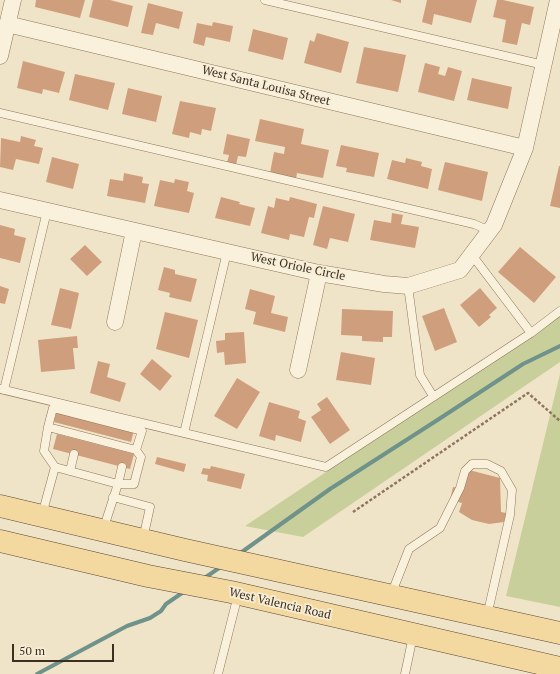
<!DOCTYPE html>
<style>
body{margin:0}
#map{position:relative;width:560px;height:674px;overflow:hidden;background:#f0e4c8;font-family:"PT Serif",serif}
canvas{display:block}
.scale{position:absolute;left:12px;top:644px;width:102px;height:18px;box-sizing:border-box;border:2px solid #3d2e20;border-top:0;padding-left:5px;font-size:12px;line-height:14px;white-space:nowrap;color:#3d2e20;-webkit-text-stroke:3px #f7eed8;paint-order:stroke}
</style>
<div id="map">
<canvas width="560" height="674"></canvas>
<div class="scale">50 m</div>
</div>
<script>
const ctx = document.querySelector('canvas').getContext('2d');
ctx.lineJoin = 'round';
function fill(path, color) {
  ctx.fillStyle = color;
  ctx.fill(path, 'evenodd');
}
function stroke(path, color, width, dash) {
  ctx.strokeStyle = color;
  ctx.lineWidth = width;
  ctx.lineCap = dash ? 'butt' : 'round';
  ctx.setLineDash(dash || []);
  ctx.stroke(path);
}
function drawText(font, color, halo, rows, align = 'center') {
  ctx.font = font + ' "PT Serif",serif';
  ctx.lineWidth = 3.5;
  ctx.setLineDash([]);
  ctx.textBaseline = 'middle';
  ctx.strokeStyle = halo;
  ctx.fillStyle = color;
  for (const [text, x, y, turn = 0] of rows) {
    ctx.save();
    ctx.translate(x, y);
    ctx.rotate((+turn || 0) * Math.PI / 180);
    ctx.textAlign = isNaN(turn) ? turn : align;
    if (halo) ctx.strokeText(text, 0, 0);
    ctx.fillText(text, 0, 0);
    ctx.restore();
  }
}
const green = new Path2D(`
 M 560,316 L 560,362 L 303,537 L 245,526 Z
 M 560,374 L 560,607 L 506,596 Z`);
const stream = new Path2D(`
 M 239,554 L 330,489 L 439,419 L 523,364 L 560,346
 M 203,579 L 222,566
 M 37,674 L 127,626 L 150,618 L 161,611 L 166,604 L 185,591`);
const building = new Path2D(`
 M 36,0 L 85,0 L 80,18 L 35,7 Z
 M 93,0 L 110,0 L 133,6 L 128,27 L 89,17 Z
 M 391,0 L 401,0 L 401,3 Z
 M 427,0 L 477,0 L 471,23 L 434,14 L 432,25 L 422,22 Z
 M 497,0 L 503,0 L 534,7 L 530,25 L 522,23 L 517,45 L 502,42 L 506,20 L 493,17 Z
 M 148,3 L 183,12 L 179,29 L 156,23 L 153,35 L 141,33 Z
 M 213,22 L 233,26 L 230,42 L 206,37 L 204,46 L 193,43 L 197,23 L 212,26 Z
 M 253,29 L 288,38 L 283,60 L 248,51 Z
 M 317,33 L 349,42 L 341,73 L 304,63 L 310,40 L 314,42 Z
 M 364,47 L 406,55 L 398,92 L 356,83 Z
 M 23,61 L 65,72 L 59,93 L 43,89 L 42,94 L 17,88 Z
 M 425,63 L 440,67 L 438,74 L 445,76 L 448,67 L 462,71 L 454,101 L 418,92 Z
 M 75,74 L 115,83 L 108,110 L 69,100 Z
 M 472,78 L 512,87 L 508,109 L 467,100 Z
 M 128,88 L 162,96 L 156,122 L 122,114 Z
 M 180,101 L 216,108 L 211,131 L 202,129 L 201,135 L 190,132 L 189,138 L 172,134 Z
 M 260,119 L 304,129 L 301,144 L 329,150 L 323,178 L 297,173 L 296,179 L 270,173 L 274,152 L 284,154 L 285,147 L 255,141 Z
 M 227,134 L 250,139 L 246,157 L 238,156 L 236,165 L 227,163 L 229,155 L 223,154 Z
 M 21,136 L 36,140 L 34,146 L 43,148 L 39,164 L 16,159 L 13,170 L 0,167 L 1,138 L 20,142 Z
 M 341,145 L 379,153 L 374,177 L 346,172 L 347,168 L 336,166 Z
 M 52,157 L 79,164 L 73,189 L 46,182 Z
 M 406,158 L 422,162 L 421,166 L 432,169 L 428,189 L 387,179 L 392,160 L 405,163 Z
 M 445,162 L 488,172 L 482,201 L 438,190 Z
 M 559,166 L 560,166 L 560,208 L 550,206 Z
 M 124,173 L 143,177 L 142,183 L 149,184 L 145,203 L 107,196 L 110,179 L 123,181 Z
 M 175,179 L 189,182 L 187,191 L 194,193 L 189,213 L 154,206 L 160,180 L 174,183 Z
 M 221,197 L 240,202 L 239,204 L 255,208 L 250,226 L 215,218 Z
 M 290,197 L 317,204 L 314,218 L 309,217 L 304,237 L 290,234 L 289,240 L 261,233 L 268,206 L 274,208 L 276,198 L 289,201 Z
 M 323,206 L 355,214 L 348,242 L 330,238 L 327,249 L 313,245 Z
 M 392,213 L 403,215 L 401,224 L 419,227 L 415,248 L 370,240 L 374,220 L 391,223 Z
 M 0,225 L 15,229 L 14,235 L 26,238 L 20,263 L 0,258 Z
 M 85,245 L 102,262 L 87,276 L 70,259 Z
 M 520,247 L 556,277 L 534,303 L 498,272 Z
 M 164,267 L 175,270 L 175,274 L 197,279 L 191,302 L 169,297 L 170,293 L 158,290 Z
 M 0,286 L 9,289 L 5,304 L 0,303 Z
 M 60,288 L 79,293 L 71,329 L 51,325 Z
 M 480,288 L 497,308 L 489,315 L 491,317 L 479,327 L 460,305 Z
 M 250,289 L 275,296 L 271,313 L 288,317 L 285,332 L 253,324 L 256,312 L 245,309 Z
 M 444,308 L 457,342 L 435,351 L 422,316 Z
 M 342,309 L 393,311 L 392,337 L 383,337 L 383,342 L 362,341 L 362,336 L 341,335 Z
 M 165,312 L 198,320 L 189,358 L 156,349 Z
 M 244,332 L 246,363 L 225,365 L 224,352 L 217,353 L 216,341 L 225,340 L 225,333 Z
 M 77,336 L 78,348 L 73,348 L 75,369 L 41,372 L 38,340 Z
 M 341,352 L 375,358 L 371,385 L 336,380 Z
 M 152,359 L 172,376 L 160,391 L 140,374 Z
 M 98,361 L 110,364 L 107,377 L 126,383 L 120,402 L 90,393 Z
 M 237,378 L 260,392 L 237,429 L 214,416 Z
 M 327,397 L 350,430 L 330,444 L 311,417 L 321,410 L 317,404 Z
 M 269,402 L 300,411 L 298,418 L 306,421 L 301,442 L 276,435 L 275,441 L 259,436 Z
 M 57,410 L 134,430 L 131,442 L 54,422 Z
 M 57,434 L 134,454 L 130,469 L 53,449 Z
 M 157,457 L 186,464 L 184,472 L 155,464 Z
 M 211,466 L 245,474 L 241,489 L 207,481 L 208,475 L 201,474 L 203,468 L 210,469 Z
 M 469,470 L 500,478 L 501,512 L 506,513 L 504,522 L 489,524 L 472,520 L 459,512 L 462,503 L 450,500 L 453,487 L 464,489 Z`);
const path = new Path2D(`
 M 353,512 L 528,393 L 560,421`);
const lane = new Path2D(`
 M 265,0 L 544,65
 M 0,113 L 474,224 L 490,231
 M 472,255 L 531,333
 M 408,286 L 420,375 L 433,396
 M 0,389 L 326,467 L 531,333 L 560,311
 M 4,390 L 47,211
 M 48,427 L 53,408 L 142,431 L 136,450
 M 184,433 L 227,252
 M 55,467 L 44,451 L 48,427 L 136,450 L 141,457 L 134,484 L 118,484 L 122,467
 M 70,471 L 74,454
 M 113,497 L 150,507 L 143,539
 M 42,515 L 55,467 L 118,484 L 103,530
 M 391,595 L 409,549 L 440,528 L 460,488 L 465,471 L 472,464 L 487,464 L 501,471 L 512,490 L 510,515 L 487,616
 M 218,674 L 238,595
 M 405,674 L 413,636`);
const street = new Path2D(`
 M 7,24 L 525,148
 M 0,56 L 13,0
 M 0,200 L 319,273 L 384,284 L 408,286 L 460,270 L 494,225 L 525,148 L 558,0
 M 115,322 L 134,231
 M 298,370 L 319,273`);
const primary = new Path2D(`
 M 0,506 L 185,550 L 560,633
 M 0,541 L 148,576 L 231,592 L 560,668`);
const streetNames = [
 ["West Santa Louisa Street",266,86,14],
 ["West Oriole Circle",298,267,12],
 ["West Valencia Road",280,604,13]
];
fill(green, '#c9cf9b');
stroke(stream, '#6f938a', 4);
fill(building, '#cf9f7d');
stroke(lane, '#8d765c', 9);
stroke(street, '#8d765c', 17);
stroke(primary, '#5b4430', 23);
stroke(path, '#8d765c', 2.5, [3, 2]);
stroke(lane, '#faf1dc', 8);
stroke(street, '#faf1dc', 16);
stroke(primary, '#f3d9a0', 22);
drawText('12px', '#3d2e20', '#f7eed8', streetNames);
</script>
